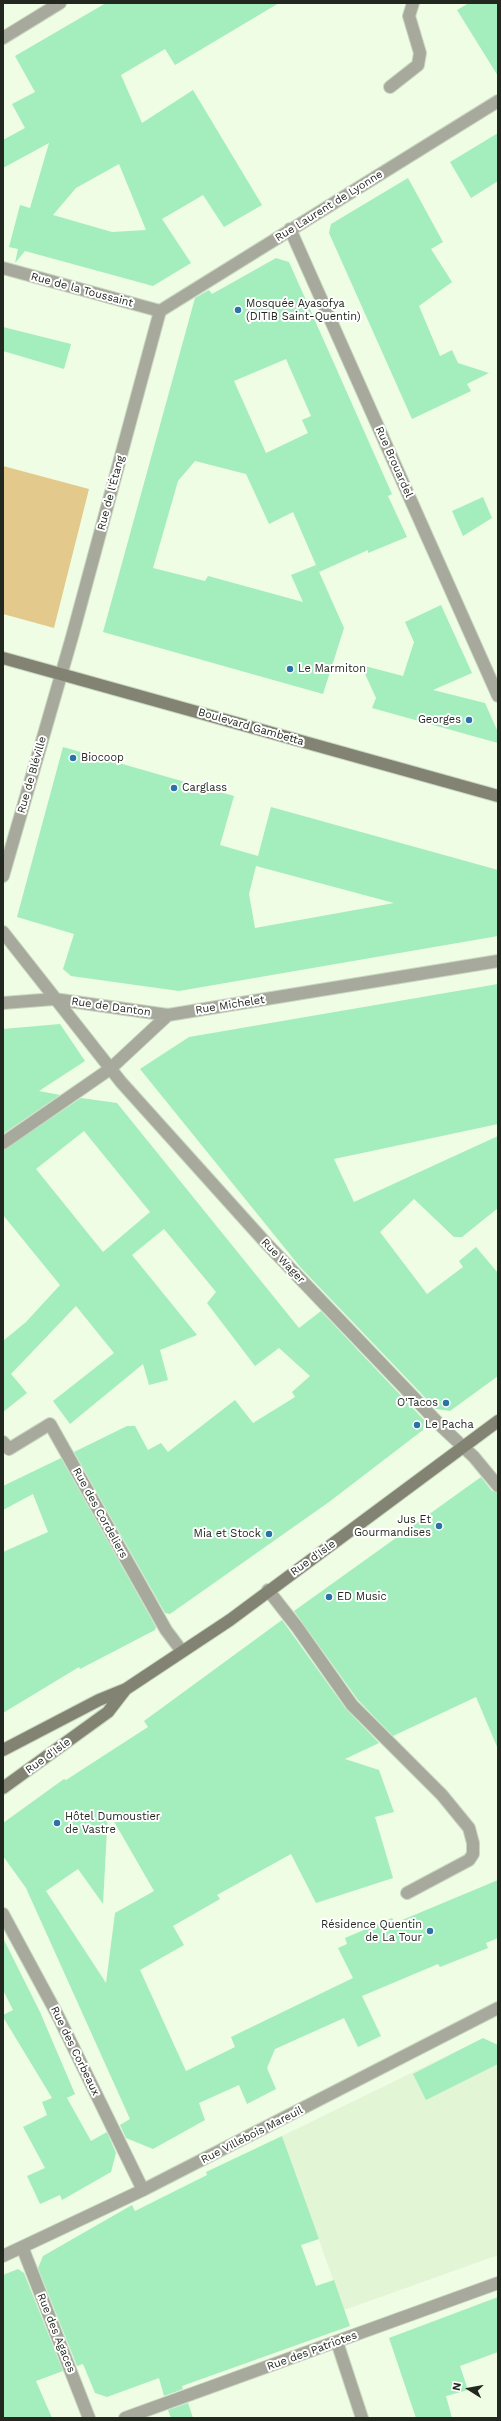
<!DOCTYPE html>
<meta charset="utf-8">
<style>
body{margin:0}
#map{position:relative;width:501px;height:2421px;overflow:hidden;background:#eefde4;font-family:"Work Sans",sans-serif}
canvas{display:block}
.frame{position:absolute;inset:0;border:4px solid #22281f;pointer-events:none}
.north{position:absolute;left:449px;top:2369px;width:40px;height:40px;-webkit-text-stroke:3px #fff;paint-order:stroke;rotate:281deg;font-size:11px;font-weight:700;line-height:16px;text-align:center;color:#22281f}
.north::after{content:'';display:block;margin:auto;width:14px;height:18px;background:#22281f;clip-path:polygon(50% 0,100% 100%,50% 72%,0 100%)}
</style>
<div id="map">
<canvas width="501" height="2421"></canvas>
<div class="frame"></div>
<div class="north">N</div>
</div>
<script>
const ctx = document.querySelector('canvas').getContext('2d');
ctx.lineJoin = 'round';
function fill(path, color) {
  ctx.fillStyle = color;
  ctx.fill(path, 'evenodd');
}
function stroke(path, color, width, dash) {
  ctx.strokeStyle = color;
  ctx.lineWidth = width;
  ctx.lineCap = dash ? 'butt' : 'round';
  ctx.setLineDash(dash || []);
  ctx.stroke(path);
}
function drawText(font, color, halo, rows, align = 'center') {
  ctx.font = font + ' "Work Sans",sans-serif';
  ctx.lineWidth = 4;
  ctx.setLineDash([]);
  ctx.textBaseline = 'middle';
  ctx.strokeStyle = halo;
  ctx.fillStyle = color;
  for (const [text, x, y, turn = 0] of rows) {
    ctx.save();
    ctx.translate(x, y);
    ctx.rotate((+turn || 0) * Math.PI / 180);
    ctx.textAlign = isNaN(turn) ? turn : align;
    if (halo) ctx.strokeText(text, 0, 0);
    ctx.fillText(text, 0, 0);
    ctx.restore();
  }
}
const built = new Path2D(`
 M 471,2044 L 498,2051 L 498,2255 L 344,2310 L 282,2136 Z`);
const green = new Path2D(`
 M 3,466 L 89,489 L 54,628 L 3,614 Z`);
const building = new Path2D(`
 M 106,3 L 279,3 L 175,65 L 165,49 L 121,75 L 142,123 L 193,90 L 262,205 L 224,227 L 203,195 L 162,219 L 191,263 L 153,286 L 25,251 L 15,263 L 18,249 L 9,247 L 20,205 L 30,208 L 49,143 L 3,168 L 3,140 L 25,128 L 12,104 L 35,92 L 15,56 ZM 119,164 L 146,230 L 112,232 L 53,215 L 76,188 Z
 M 469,3 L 498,3 L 498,76 L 457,10 Z
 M 498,133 L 498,181 L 471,198 L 450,162 Z
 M 408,178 L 443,242 L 431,249 L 452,282 L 419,306 L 440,356 L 452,350 L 458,363 L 489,373 L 467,384 L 471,391 L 412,419 L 329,233 L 331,224 Z
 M 276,258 L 289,262 L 392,494 L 388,496 L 407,537 L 368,553 L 368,550 L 319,572 L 293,512 L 269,524 L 246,474 L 195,461 L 178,481 L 153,568 L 205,581 L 208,576 L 303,602 L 291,575 L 316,565 L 344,628 L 323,694 L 103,632 L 195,298 L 209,290 L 212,294 ZM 286,359 L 311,416 L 302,420 L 308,433 L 266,453 L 234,381 Z
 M 3,327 L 71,344 L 64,369 L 3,351 Z
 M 483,497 L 492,518 L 463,536 L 452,511 Z
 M 441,605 L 472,673 L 433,690 L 485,703 L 498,732 L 498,743 L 372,708 L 376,698 L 361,665 L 403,676 L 414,642 L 405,622 Z
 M 63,747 L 234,796 L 220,845 L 258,856 L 271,807 L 498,870 L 498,936 L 179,991 L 71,976 L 63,969 L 74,934 L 17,917 ZM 256,866 L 394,903 L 255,928 L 249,894 Z
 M 498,984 L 498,1124 L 334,1159 L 354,1202 L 498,1136 L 498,1208 L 462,1237 L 454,1237 L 414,1199 L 380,1232 L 427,1294 L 463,1267 L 459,1261 L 476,1247 L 498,1273 L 498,1376 L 450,1411 L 436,1409 L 301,1268 L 140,1069 L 189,1037 Z
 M 60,1024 L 85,1061 L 39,1091 L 60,1095 L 3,1134 L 3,1029 Z
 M 81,1098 L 117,1103 L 299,1328 L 321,1311 L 424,1420 L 423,1430 L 329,1502 L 170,1614 L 165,1613 L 74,1452 L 127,1426 L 135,1426 L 148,1450 L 161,1443 L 168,1452 L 235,1400 L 253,1423 L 295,1397 L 292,1392 L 310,1376 L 279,1348 L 255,1366 L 207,1303 L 216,1292 L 164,1229 L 132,1255 L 197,1335 L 160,1350 L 168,1380 L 149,1385 L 143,1364 L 70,1424 L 53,1401 L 114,1353 L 76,1306 L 11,1374 L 27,1393 L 3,1412 L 3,1341 L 26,1322 L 60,1285 L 3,1215 L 3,1150 ZM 84,1131 L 150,1212 L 103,1252 L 36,1169 Z
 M 61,1458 L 156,1627 L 155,1630 L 80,1669 L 79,1667 L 3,1713 L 3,1552 L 48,1532 L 33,1494 L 3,1510 L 3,1486 Z
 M 481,1477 L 492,1491 L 498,1493 L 498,1749 L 476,1697 L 393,1736 L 358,1700 L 294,1611 Z
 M 282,1620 L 346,1709 L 379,1743 L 345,1759 L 379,1770 L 394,1812 L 375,1817 L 393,1878 L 316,1903 L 291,1854 L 217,1895 L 220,1899 L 173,1926 L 184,1945 L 140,1970 L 186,2071 L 235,2047 L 231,2037 L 353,1978 L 338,1948 L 347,1944 L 345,1938 L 392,1918 L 395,1923 L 498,1880 L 498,1938 L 486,1943 L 488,1948 L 440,1967 L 438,1964 L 362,1996 L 381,2036 L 358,2047 L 344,2018 L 275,2049 L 267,2068 L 276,2089 L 247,2104 L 239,2085 L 199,2103 L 205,2120 L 153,2149 L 126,2138 L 120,2125 L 130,2119 L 26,1888 L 3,1856 L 3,1823 L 64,1779 L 66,1780 L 148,1727 L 144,1721 ZM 108,1811 L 154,1891 L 115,1913 L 106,1983 L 46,1891 L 78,1869 L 103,1904 Z
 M 3,1938 L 40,2012 L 75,2094 L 67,2098 L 91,2141 L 107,2132 L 116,2153 L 111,2172 L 62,2200 L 60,2195 L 40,2204 L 27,2176 L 45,2168 L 23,2127 L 47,2115 L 42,2102 L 52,2098 L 3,2017 L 3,2015 L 13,2010 L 3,1990 Z
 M 483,2038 L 498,2045 L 498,2064 L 426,2100 L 413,2074 Z
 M 282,2136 L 319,2239 L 301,2245 L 316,2286 L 334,2280 L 350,2326 L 182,2386 L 183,2389 L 164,2396 L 159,2378 L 107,2397 L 95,2393 L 83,2364 L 77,2366 L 38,2268 L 43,2256 L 132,2205 L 135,2211 L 207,2175 L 206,2172 Z
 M 18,2269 L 24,2273 L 63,2371 L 36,2381 L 52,2418 L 3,2418 L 3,2275 Z
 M 498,2297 L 498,2352 L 460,2366 L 468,2390 L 446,2396 L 452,2418 L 416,2418 L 389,2338 Z
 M 188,2403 L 193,2418 L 171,2418 L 168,2410 Z`);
const lane = new Path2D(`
 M 390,87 L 418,65 L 420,53 L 409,16 L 413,3
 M 268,1590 L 297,1627 L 352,1705 L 442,1795 L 469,1828 L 473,1843 L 473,1854 L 469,1860 L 407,1893
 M 337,2342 L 362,2418`);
const street = new Path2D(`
 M 3,38 L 60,3
 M 290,229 L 498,696
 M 3,268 L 160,311
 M 160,311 L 498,101
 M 3,876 L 72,637 L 160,311
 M 3,932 L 121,1082 L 265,1242 L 442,1427 L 474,1457 L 498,1486
 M 3,1003 L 54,999 L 168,1015
 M 3,1143 L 110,1069 L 168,1015 L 498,961
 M 3,1442 L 9,1449 L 50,1424 L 166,1630 L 181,1650
 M 3,1914 L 57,2014 L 143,2190
 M 23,2249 L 89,2418
 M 3,2256 L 143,2190 L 498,2008
 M 125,2418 L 498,2283`);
const secondary = new Path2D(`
 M 3,658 L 498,796
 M 3,1750 L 99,1700 L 126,1689 L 230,1620 L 498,1421
 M 3,1788 L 108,1712 L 125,1690`);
const markers = [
 [238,310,4,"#2b73a7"],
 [290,669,4,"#2b73a7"],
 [469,720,4,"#2b73a7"],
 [73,758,4,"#2b73a7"],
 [174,788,4,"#2b73a7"],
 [446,1403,4,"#2b73a7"],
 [417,1425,4,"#2b73a7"],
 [439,1526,4,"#2b73a7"],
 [269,1534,4,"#2b73a7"],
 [329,1597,4,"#2b73a7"],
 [57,1823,4,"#2b73a7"],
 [430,1931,4,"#2b73a7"]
];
const streetNames = [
 ["Rue Laurent de Lyonne",329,206,-32],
 ["Rue de la Toussaint",82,290,15],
 ["Rue Brouardel",394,462,66],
 ["Rue de l'Étang",111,493,-75],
 ["Boulevard Gambetta",251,727,16],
 ["Rue de Bléville",32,775,-74],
 ["Rue Michelet",230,1005,-9],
 ["Rue de Danton",111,1007,8],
 ["Rue Wager",283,1261,46],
 ["Rue des Cordeliers",100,1513,61],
 ["Rue d'Isle",313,1558,-36],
 ["Rue d'Isle",48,1756,-36],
 ["Rue des Corbeaux",75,2051,64],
 ["Rue Villebois Mareuil",252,2135,-27],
 ["Rue des Agaces",56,2333,68],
 ["Rue des Patriotes",312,2351,-20]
];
const poiNames = [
 ["Mosquée Ayasofya",246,304],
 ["(DITIB Saint-Quentin)",246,317],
 ["Le Marmiton",298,669],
 ["Georges",461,720,"right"],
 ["Biocoop",81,758],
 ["Carglass",182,788],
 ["O'Tacos",438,1403,"right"],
 ["Le Pacha",425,1425],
 ["Jus Et",431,1520,"right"],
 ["Gourmandises",431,1533,"right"],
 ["Mia et Stock",261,1534,"right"],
 ["ED Music",337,1597],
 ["Hôtel Dumoustier",65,1817],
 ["de Vastre",65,1830],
 ["Résidence Quentin",422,1925,"right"],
 ["de La Tour",422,1938,"right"]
];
fill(built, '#e2f5d5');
fill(green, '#e3ca8c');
fill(building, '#a4edbd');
stroke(lane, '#c9d7c1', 14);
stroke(street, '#c9d7c1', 14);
stroke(secondary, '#c9d7c1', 14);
stroke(lane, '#a8a99d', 12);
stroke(street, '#a8a99d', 12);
stroke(secondary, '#828372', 12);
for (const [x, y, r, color] of markers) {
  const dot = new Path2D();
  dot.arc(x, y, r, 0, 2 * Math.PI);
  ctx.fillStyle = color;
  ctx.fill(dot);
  stroke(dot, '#fff', 1.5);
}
drawText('11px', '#22281f', '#fff', streetNames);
drawText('11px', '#22281f', '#fff', poiNames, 'left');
</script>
